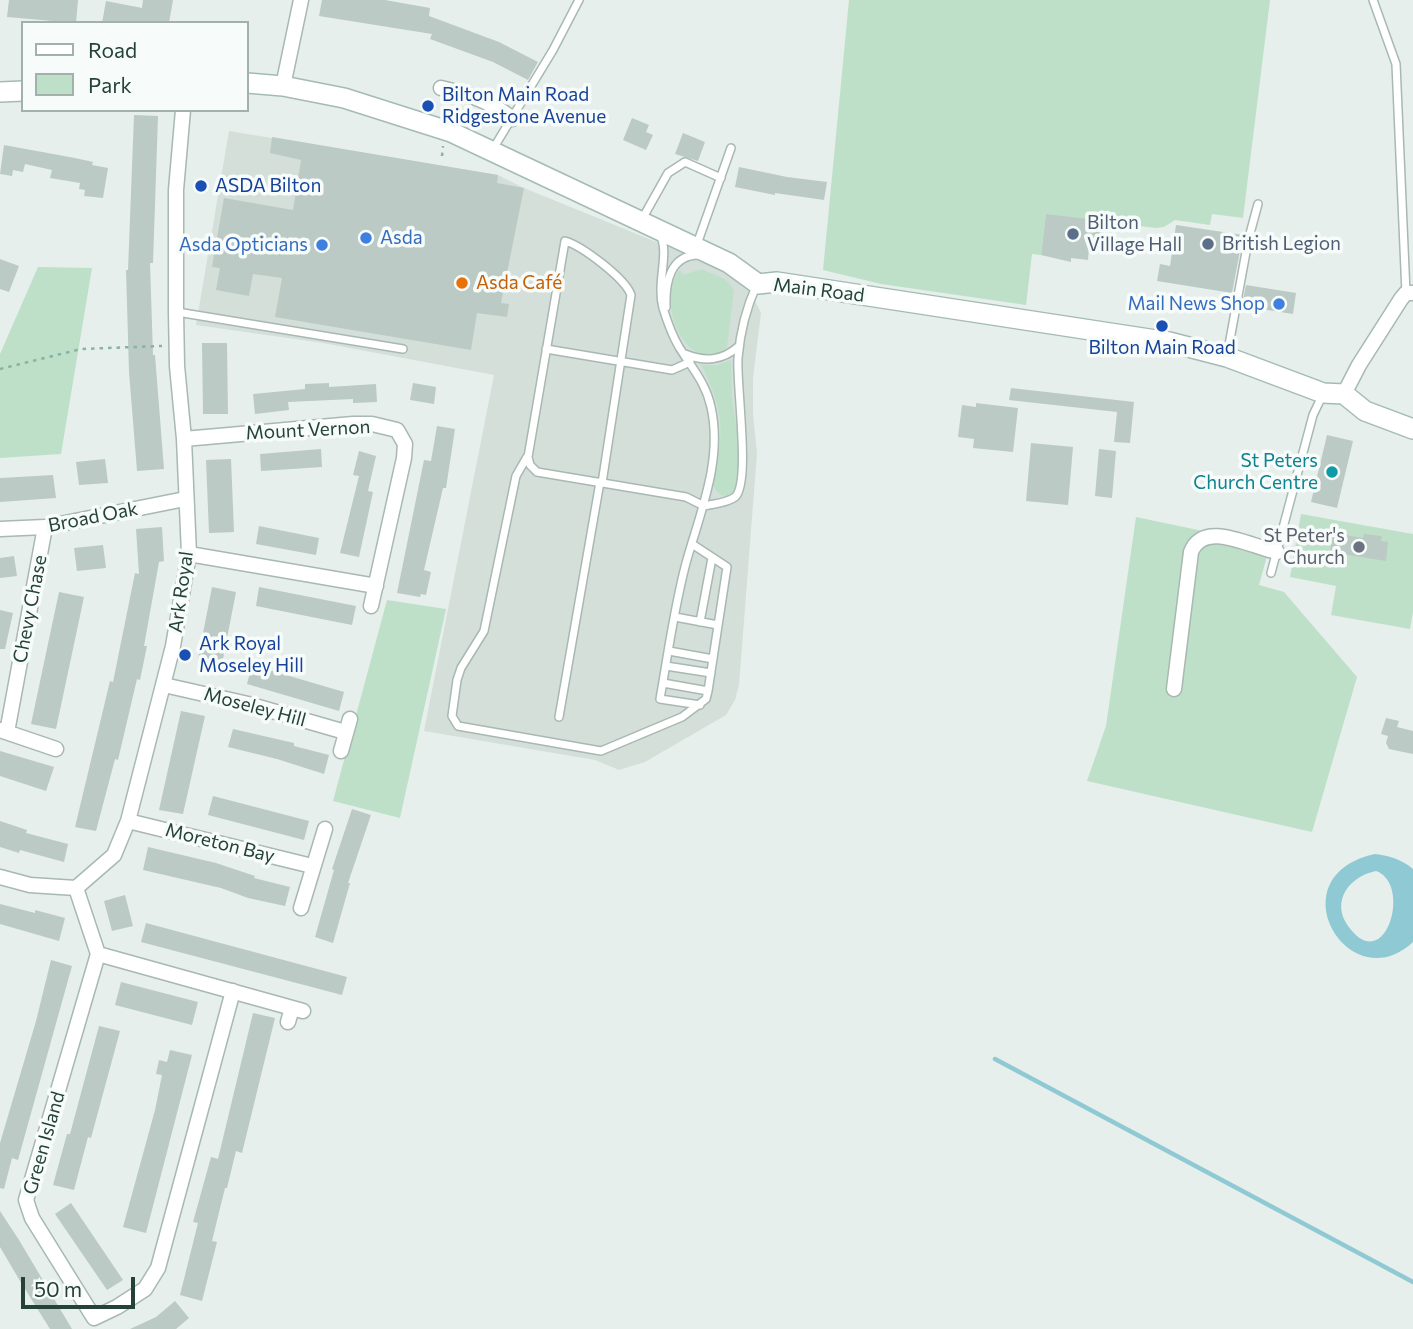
<!DOCTYPE html>
<meta charset="utf-8">
<style>
body{margin:0}
#map{position:relative;width:1413px;height:1329px;overflow:hidden;background:#e6efeb;font-family:Commissioner,sans-serif}
canvas{display:block}
.legend{position:absolute;left:21px;top:21px;width:228px;height:91px;box-sizing:border-box;background:#f7fbf9;border:2px solid #a3b1ad;margin:0;padding:9px 12px;list-style:none;font-size:21px;color:#24423a}
.legend li{display:flex;align-items:center;gap:14px;height:35px}
.legend b{width:35px;border:2px solid #a3b1ad}
.scale{position:absolute;left:21px;top:1277px;width:114px;height:32px;box-sizing:border-box;border:4px solid #24423a;border-top:0;padding-left:9px;font-size:21px;line-height:24px;white-space:nowrap;color:#24423a;-webkit-text-stroke:5px #f7fbf9;paint-order:stroke}
</style>
<div id="map">
<canvas width="1413" height="1329"></canvas>
<ul class="legend">
<li><b style="height:9px;background:#fff"></b>Road</li>
<li><b style="height:19px;background:#bfe0c8"></b>Park</li>
</ul>
<div class="scale">50 m</div>
</div>
<script>
const ctx = document.querySelector('canvas').getContext('2d');
ctx.lineJoin = 'round';
function fill(path, color) {
  ctx.fillStyle = color;
  ctx.fill(path, 'evenodd');
}
function stroke(path, color, width, dash) {
  ctx.strokeStyle = color;
  ctx.lineWidth = width;
  ctx.lineCap = dash ? 'butt' : 'round';
  ctx.setLineDash(dash || []);
  ctx.stroke(path);
}
function drawText(font, color, halo, rows, align = 'center') {
  ctx.font = font + ' Commissioner,sans-serif';
  ctx.lineWidth = 7;
  ctx.setLineDash([]);
  ctx.textBaseline = 'middle';
  ctx.strokeStyle = halo;
  ctx.fillStyle = color;
  for (const [text, x, y, turn = 0] of rows) {
    ctx.save();
    ctx.translate(x, y);
    ctx.rotate((+turn || 0) * Math.PI / 180);
    ctx.textAlign = isNaN(turn) ? turn : align;
    if (halo) ctx.strokeText(text, 0, 0);
    ctx.fillText(text, 0, 0);
    ctx.restore();
  }
}
const built = new Path2D(`
 M 229,131 L 498,175 L 524,188 L 725,270 L 752,294 L 761,313 L 753,378 L 753,414 L 757,453 L 739,685 L 735,700 L 726,715 L 645,762 L 619,770 L 595,760 L 424,731 L 494,375 L 323,343 L 196,325 Z`);
const green = new Path2D(`
 M 849,0 L 1270,0 L 1243,218 L 1212,214 L 1210,225 L 1175,220 L 1164,227 L 1156,228 L 1046,215 L 1041,255 L 1032,254 L 1026,305 L 881,284 L 823,270 Z
 M 38,267 L 92,268 L 61,454 L 0,458 L 0,354 Z
 M 702,269 C 714,276 727,275 734,291 L 727,347 C 689,380 653,302 680,270 L 683,275 Z
 M 731,360 L 732,398 L 745,483 L 741,493 C 728,497 719,499 713,485 C 714,470 719,455 720,440 C 723,414 713,388 701,365 L 717,365 Z
 M 1301,514 L 1413,534 L 1413,612 L 1410,629 L 1331,615 L 1336,586 L 1290,577 Z
 M 1136,517 L 1270,545 L 1259,585 L 1284,592 L 1357,677 L 1312,832 L 1087,781 L 1106,726 Z
 M 387,600 L 446,609 L 400,818 L 333,801 Z`);
const water = new Path2D(`
 M 1375,854 C 1390,856 1401,859 1413,869 L 1413,942 C 1349,1002 1274,876 1375,854 ZM 1376,871 C 1413,884 1385,978 1348,926 C 1330,901 1350,876 1376,871 Z`);
const stream = new Path2D(`
 M 995,1059 L 1413,1282`);
const building = new Path2D(`
 M 9,0 L 78,0 L 76,23 L 7,17 Z
 M 143,0 L 173,0 L 169,23 L 102,23 L 106,1 L 142,8 Z
 M 322,0 L 385,0 L 430,8 L 429,16 L 499,42 L 538,62 L 528,80 L 493,62 L 430,39 L 432,34 L 319,16 Z
 M 134,115 L 158,116 L 153,263 L 150,263 L 153,355 L 155,355 L 164,469 L 137,471 L 129,372 L 126,270 L 128,270 Z
 M 632,118 L 649,125 L 646,132 L 653,135 L 646,150 L 623,140 Z
 M 683,133 L 705,142 L 698,161 L 675,154 Z
 M 272,137 L 498,175 L 497,183 L 524,188 L 501,303 L 509,304 L 507,317 L 477,313 L 471,350 L 275,317 L 282,278 L 253,274 L 249,296 L 216,290 L 220,268 L 212,267 L 224,198 L 293,210 L 301,160 L 270,153 Z
 M 4,145 L 75,158 L 93,162 L 92,165 L 108,168 L 103,198 L 84,196 L 85,190 L 79,189 L 80,183 L 50,178 L 52,170 L 25,164 L 23,172 L 13,170 L 12,176 L 0,174 Z
 M 739,167 L 787,177 L 827,182 L 824,200 L 775,193 L 775,195 L 735,187 Z
 M 1046,214 L 1104,221 L 1101,248 L 1089,247 L 1088,260 L 1071,258 L 1071,262 L 1041,255 Z
 M 1176,225 L 1243,235 L 1232,293 L 1157,281 L 1160,264 L 1170,266 Z
 M 0,259 L 19,266 L 9,292 L 0,289 Z
 M 1246,285 L 1296,293 L 1293,314 L 1242,306 Z
 M 202,343 L 227,343 L 228,414 L 203,414 Z
 M 329,383 L 329,387 L 376,384 L 377,402 L 353,403 L 353,399 L 288,402 L 289,410 L 255,414 L 253,394 L 305,389 L 305,384 Z
 M 413,383 L 436,387 L 434,404 L 410,400 Z
 M 1011,388 L 1134,402 L 1130,443 L 1114,442 L 1117,412 L 1009,400 Z
 M 976,403 L 1018,408 L 1013,452 L 973,448 L 974,439 L 958,437 L 962,405 L 976,407 Z
 M 437,426 L 455,429 L 446,488 L 443,488 L 424,570 L 431,572 L 426,595 L 421,594 L 420,597 L 397,593 L 424,460 L 431,461 Z
 M 1327,435 L 1353,441 L 1337,508 L 1311,502 Z
 M 1031,443 L 1073,447 L 1068,505 L 1026,501 Z
 M 321,449 L 322,467 L 261,471 L 260,454 Z
 M 1099,449 L 1116,451 L 1112,498 L 1095,496 Z
 M 359,451 L 376,456 L 368,491 L 373,492 L 359,557 L 340,553 L 359,476 L 353,475 Z
 M 105,459 L 108,483 L 79,485 L 76,462 Z
 M 231,459 L 234,532 L 209,533 L 206,460 Z
 M 53,475 L 56,498 L 0,502 L 0,478 Z
 M 259,526 L 319,538 L 316,555 L 256,544 Z
 M 162,527 L 164,561 L 159,562 L 144,646 L 147,646 L 140,680 L 137,679 L 118,760 L 115,759 L 96,831 L 75,827 L 110,681 L 113,682 L 135,573 L 139,574 L 136,529 Z
 M 1333,533 L 1363,538 L 1364,534 L 1382,536 L 1381,541 L 1388,542 L 1386,561 L 1330,552 Z
 M 103,545 L 106,568 L 77,571 L 74,548 Z
 M 14,556 L 17,576 L 0,578 L 0,558 Z
 M 212,587 L 236,592 L 222,664 L 198,659 Z
 M 259,587 L 356,606 L 352,625 L 256,606 Z
 M 59,592 L 84,597 L 56,729 L 31,724 Z
 M 0,610 L 13,613 L 5,649 L 0,649 Z
 M 252,665 L 344,692 L 339,711 L 247,684 Z
 M 181,711 L 205,716 L 183,814 L 159,810 Z
 M 1386,718 L 1399,721 L 1397,727 L 1413,731 L 1413,754 L 1389,749 L 1386,743 L 1388,736 L 1381,734 Z
 M 233,729 L 294,743 L 294,746 L 329,755 L 324,774 L 277,759 L 228,747 Z
 M 0,751 L 54,767 L 46,791 L 0,776 Z
 M 213,796 L 309,821 L 304,840 L 208,815 Z
 M 352,809 L 371,815 L 348,883 L 350,883 L 333,943 L 315,937 L 334,870 L 332,869 Z
 M 0,821 L 27,830 L 26,833 L 68,844 L 64,862 L 20,850 L 19,853 L 0,847 Z
 M 148,847 L 216,863 L 255,876 L 254,878 L 290,887 L 285,906 L 248,898 L 221,888 L 143,870 Z
 M 125,895 L 133,926 L 112,931 L 104,901 Z
 M 0,904 L 35,913 L 35,910 L 65,918 L 59,941 L 0,924 Z
 M 146,923 L 347,977 L 342,995 L 141,942 Z
 M 51,960 L 72,966 L 18,1160 L 12,1158 L 4,1189 L 0,1188 L 0,1143 L 36,1021 Z
 M 121,982 L 198,1002 L 192,1025 L 115,1005 Z
 M 253,1013 L 275,1018 L 242,1153 L 236,1151 L 227,1188 L 225,1188 L 212,1241 L 217,1242 L 202,1301 L 180,1295 L 198,1223 L 193,1222 L 211,1157 L 218,1159 Z
 M 99,1026 L 120,1031 L 91,1138 L 88,1137 L 74,1190 L 53,1185 L 67,1134 L 70,1134 Z
 M 170,1050 L 192,1055 L 146,1233 L 123,1227 L 155,1110 L 162,1075 L 156,1074 L 159,1060 L 167,1062 Z
 M 71,1203 L 123,1280 L 107,1290 L 55,1214 Z
 M 0,1211 L 19,1240 L 72,1329 L 50,1329 L 20,1281 L 0,1247 Z
 M 175,1301 L 189,1318 L 176,1329 L 130,1329 L 156,1317 Z`);
const path = new Path2D(`
 M 442,156 L 443,146
 M 0,369 L 81,349 L 162,346`);
const lane = new Path2D(`
 M 1373,0 L 1396,64 L 1406,293
 M 493,149 L 553,50 L 579,0
 M 641,221 L 668,173 L 685,162 L 721,178
 M 660,235 C 670,253 656,282 663,308 C 667,321 672,335 679,347 C 692,368 706,383 711,407 C 723,460 700,513 686,563 C 674,608 668,654 660,699 L 700,705
 M 696,247 L 731,148
 M 666,307 C 665,283 670,254 700,255
 M 177,312 L 403,349
 M 546,349 L 672,370 L 690,362
 M 685,354 C 705,362 722,361 739,346
 M 1227,356 L 1248,241 L 1258,204
 M 527,457 L 516,476 L 484,631 L 461,668 L 457,680 L 452,716 L 458,726 L 601,751 L 682,717 L 706,699 L 708,691 L 727,567 L 692,544
 M 602,483 L 631,295 C 625,278 582,246 565,241 L 528,457 L 530,465 L 537,472 L 686,497 L 704,506 C 712,504 728,503 735,497 C 751,483 736,384 738,358 C 740,333 747,306 757,284
 M 1271,573 L 1313,415 L 1323,394
 M 675,617 L 718,625
 M 700,622 L 712,558
 M 669,651 L 713,659
 M 666,666 L 711,673
 M 663,683 L 708,691
 M 559,717 L 600,482`);
const street = new Path2D(`
 M 283,86 L 301,0
 M 441,88 C 467,94 492,101 512,119
 M 1344,394 L 1359,365 L 1401,299 L 1406,293 L 1413,293
 M 184,439 L 353,424 L 372,424 L 397,430 L 405,444 L 404,458 L 371,606
 M 0,529 L 45,527 L 185,499
 M 189,554 L 376,586
 M 164,685 L 248,704 L 345,732
 M 1174,689 L 1191,552 C 1204,519 1251,547 1277,552
 M 0,730 L 56,749
 M 7,732 L 45,527
 M 341,751 L 350,719
 M 128,821 L 312,866
 M 0,877 L 30,885 L 76,888 L 114,855 L 128,821 L 173,646 L 189,554 L 184,439 L 177,366 L 176,312 L 176,190 L 183,110
 M 76,888 L 98,954 L 26,1200 L 32,1218 L 94,1318 L 117,1307 L 145,1289 L 158,1268 L 233,991
 M 301,908 L 325,829
 M 98,954 L 303,1011
 M 288,1022 L 292,1008`);
const secondary = new Path2D(`
 M 247,83 L 283,86 L 344,98 L 451,132 L 729,263 L 758,284 L 777,282 L 1169,342 L 1227,357 L 1323,393 L 1344,394 L 1365,411 L 1413,429
 M 0,92 L 23,91`);
const markers = [
 [428,106,7,"#1a4fb4"],
 [201,186,7,"#1a4fb4"],
 [1073,234,7,"#5c6f8a"],
 [366,238,7,"#3f7fe0"],
 [1208,244,7,"#5c6f8a"],
 [322,245,7,"#3f7fe0"],
 [462,283,7,"#e8710a"],
 [1279,304,7,"#3f7fe0"],
 [1162,326,7,"#1a4fb4"],
 [1332,472,7,"#0f9aa8"],
 [1359,547,7,"#6b7280"],
 [185,655,7,"#1a4fb4"]
];
const transitNames = [
 ["Bilton Main Road",442,95],
 ["Ridgestone Avenue",442,117],
 ["ASDA Bilton",215,186],
 ["Bilton Main Road",1162,348,"center"],
 ["Ark Royal",199,644],
 ["Moseley Hill",199,666]
];
const serviceNames = [
 ["Bilton",1087,223],
 ["Village Hall",1087,245],
 ["British Legion",1222,244]
];
const shopNames = [
 ["Asda",380,238,"left"],
 ["Asda Opticians",308,245],
 ["Mail News Shop",1265,304]
];
const foodNames = [
 ["Asda Café",476,283]
];
const streetNames = [
 ["Main Road",819,290,7],
 ["Mount Vernon",308,430,-3],
 ["Broad Oak",93,517,-11],
 ["Ark Royal",181,592,-82],
 ["Chevy Chase",30,609,-79],
 ["Moseley Hill",255,707,15],
 ["Moreton Bay",220,843,14],
 ["Green Island",44,1143,-74]
];
const cultureNames = [
 ["St Peters",1318,461],
 ["Church Centre",1318,483]
];
const worshipNames = [
 ["St Peter's",1345,536],
 ["Church",1345,558]
];
fill(built, '#d4dfda');
fill(green, '#bfe0c8');
fill(water, '#8ec9d4');
stroke(stream, '#8ec9d4', 4.5);
fill(building, '#bbcac4');
stroke(lane, '#a8b8b2', 10);
stroke(street, '#a8b8b2', 17);
stroke(secondary, '#a4bbb3', 22);
stroke(path, '#86b3a5', 2.5, [3.5, 5]);
stroke(lane, '#fff', 7);
stroke(street, '#fff', 14);
stroke(secondary, '#fff', 19);
for (const [x, y, r, color] of markers) {
  const dot = new Path2D();
  dot.arc(x, y, r, 0, 2 * Math.PI);
  ctx.fillStyle = color;
  ctx.fill(dot);
  stroke(dot, '#f7fbf9', 2.5);
}
drawText('19px', '#164399', '#f7fbf9', transitNames, 'left');
drawText('19px', '#4e5e75', '#f7fbf9', serviceNames, 'left');
drawText('19px', '#366cbe', '#f7fbf9', shopNames, 'right');
drawText('19px', '#c56008', '#f7fbf9', foodNames, 'left');
drawText('19px', '#24423a', '#f7fbf9', streetNames);
drawText('19px', '#0d838f', '#f7fbf9', cultureNames, 'right');
drawText('19px', '#5b616d', '#f7fbf9', worshipNames, 'right');
</script>
